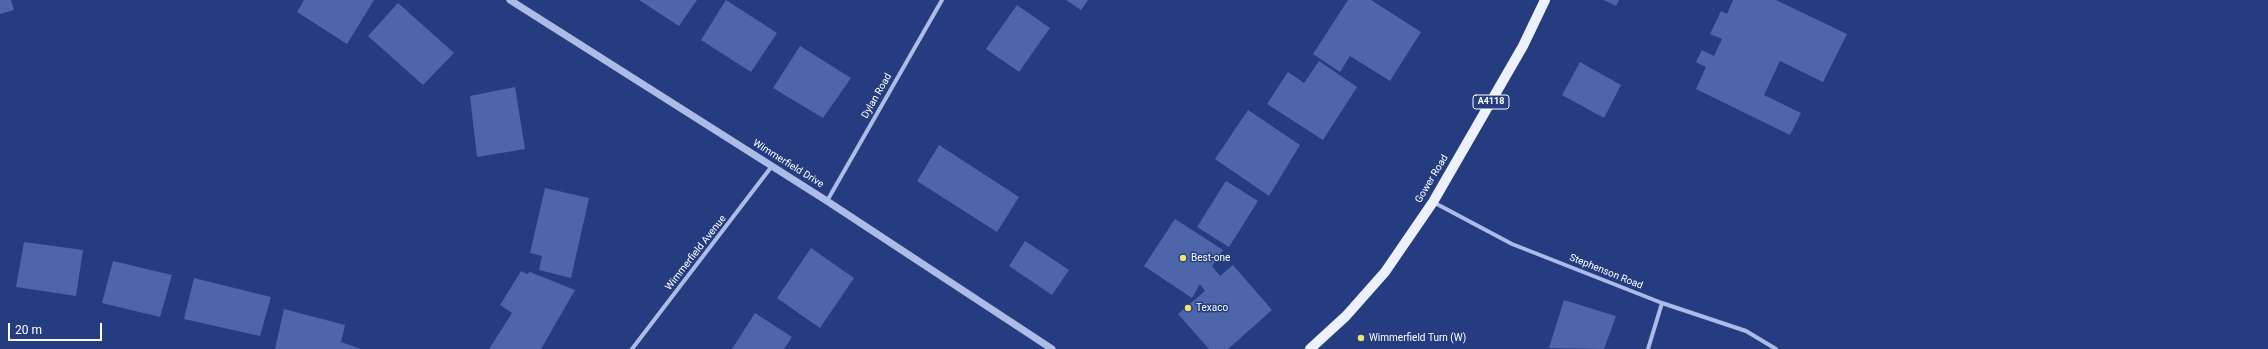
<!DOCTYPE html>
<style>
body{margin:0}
#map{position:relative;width:2268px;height:349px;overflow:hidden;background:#253c80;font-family:Roboto,sans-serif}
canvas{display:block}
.scale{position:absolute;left:8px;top:323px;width:94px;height:18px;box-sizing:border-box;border:2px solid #fff;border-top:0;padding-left:5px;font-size:12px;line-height:14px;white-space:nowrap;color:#fff;-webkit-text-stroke:3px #253c80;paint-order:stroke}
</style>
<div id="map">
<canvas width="2268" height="349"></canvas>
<div class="scale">20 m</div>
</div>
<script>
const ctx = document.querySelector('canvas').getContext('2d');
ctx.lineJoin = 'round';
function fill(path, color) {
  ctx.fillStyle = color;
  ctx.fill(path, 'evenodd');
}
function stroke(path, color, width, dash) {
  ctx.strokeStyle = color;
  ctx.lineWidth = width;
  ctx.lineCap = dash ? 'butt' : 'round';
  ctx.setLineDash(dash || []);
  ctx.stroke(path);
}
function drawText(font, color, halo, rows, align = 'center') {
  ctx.font = font + ' Roboto,sans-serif';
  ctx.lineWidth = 3;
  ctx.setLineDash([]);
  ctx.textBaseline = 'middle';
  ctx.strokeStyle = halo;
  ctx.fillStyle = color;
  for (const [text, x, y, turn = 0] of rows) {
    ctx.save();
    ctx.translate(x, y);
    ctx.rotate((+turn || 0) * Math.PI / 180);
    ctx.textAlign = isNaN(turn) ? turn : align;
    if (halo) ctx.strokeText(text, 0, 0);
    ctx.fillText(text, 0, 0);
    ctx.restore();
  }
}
const building = new Path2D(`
 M 0,0 L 11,0 L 14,10 L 0,14 Z
 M 304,0 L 374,0 L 347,44 L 297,12 Z
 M 639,0 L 697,0 L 679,26 Z
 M 726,0 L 777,33 L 751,72 L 701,40 Z
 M 1066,0 L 1088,0 L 1081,10 Z
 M 1348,0 L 1371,0 L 1421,32 L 1390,81 L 1350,56 L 1340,72 L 1313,54 Z
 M 1604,0 L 1619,0 L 1616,6 Z
 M 1733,0 L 1776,0 L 1847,34 L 1823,82 L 1780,61 L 1764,95 L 1801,113 L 1790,135 L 1696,89 L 1706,67 L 1696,62 L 1702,50 L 1714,56 L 1722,39 L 1710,34 L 1721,11 L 1727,14 Z
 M 398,3 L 454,53 L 423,85 L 368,36 Z
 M 1017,5 L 1050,28 L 1019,72 L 986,49 Z
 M 800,46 L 851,78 L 823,118 L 773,88 Z
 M 1319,61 L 1357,87 L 1323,140 L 1267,104 L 1288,72 L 1304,83 Z
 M 1580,62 L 1621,85 L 1604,118 L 1562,95 Z
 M 515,87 L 525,149 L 477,157 L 470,96 Z
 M 1248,110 L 1300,145 L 1269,196 L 1215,159 Z
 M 939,145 L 1019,197 L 997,232 L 917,181 Z
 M 1226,181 L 1258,201 L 1229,247 L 1197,227 Z
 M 545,188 L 589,198 L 571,278 L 539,270 L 542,256 L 530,253 Z
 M 1175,219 L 1223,250 L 1212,266 L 1220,276 L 1233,265 L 1272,310 L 1228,349 L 1209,349 L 1178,314 L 1205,291 L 1200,284 L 1192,298 L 1144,266 Z
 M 1025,241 L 1069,270 L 1052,295 L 1009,266 Z
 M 24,242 L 83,250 L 76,296 L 16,287 Z
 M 811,248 L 854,278 L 820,328 L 777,298 Z
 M 113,261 L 172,275 L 160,317 L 102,303 Z
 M 521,271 L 527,274 L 530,272 L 575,290 L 541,349 L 489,349 L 512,313 L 500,305 Z
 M 194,278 L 271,297 L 260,336 L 184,319 Z
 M 1564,300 L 1616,316 L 1604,349 L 1549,348 Z
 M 284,309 L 345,325 L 341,342 L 361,349 L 275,349 Z
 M 755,313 L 792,337 L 784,349 L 732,349 Z`);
const minor = new Path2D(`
 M 827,201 L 942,0
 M 1433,202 L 1512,244 L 1662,303 L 1746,331 L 1776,349
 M 632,349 L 772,166
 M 1648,349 L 1662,303`);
const tertiary = new Path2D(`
 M 510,0 L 827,201 L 1052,349`);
const primary = new Path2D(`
 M 1310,349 L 1346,316 L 1385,272 L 1433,202 L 1523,46 L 1545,0`);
const markers = [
 [1183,258,4,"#f0e270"],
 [1188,308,4,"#f0e270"],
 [1361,338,4,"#f0e270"]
];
const shields = [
 [1491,102,36]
];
const shieldNames = [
 ["A4118",1491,102]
];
const streetNames = [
 ["Dylan Road",877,96,-60],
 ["Wimmerfield Drive",788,164,32],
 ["Gower Road",1432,179,-59],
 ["Wimmerfield Avenue",696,253,-52],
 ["Stephenson Road",1606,272,22]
];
const poiNames = [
 ["Best-one",1191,258],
 ["Texaco",1196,308],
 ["Wimmerfield Turn (W)",1369,338]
];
fill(building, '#4d66a9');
stroke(minor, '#acbce6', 4);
stroke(tertiary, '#acbce6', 7);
stroke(primary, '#edf1fd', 10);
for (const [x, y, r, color] of markers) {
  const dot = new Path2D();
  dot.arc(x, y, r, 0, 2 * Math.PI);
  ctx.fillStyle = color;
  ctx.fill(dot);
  stroke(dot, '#253c80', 1.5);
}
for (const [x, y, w] of shields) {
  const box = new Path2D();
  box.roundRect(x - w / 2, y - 7, w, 14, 3);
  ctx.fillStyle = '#253c80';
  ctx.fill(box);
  stroke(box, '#fff', 1);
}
drawText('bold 9px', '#fff', null, shieldNames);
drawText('10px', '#fff', '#253c80', streetNames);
drawText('10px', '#fff', '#253c80', poiNames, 'left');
</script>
